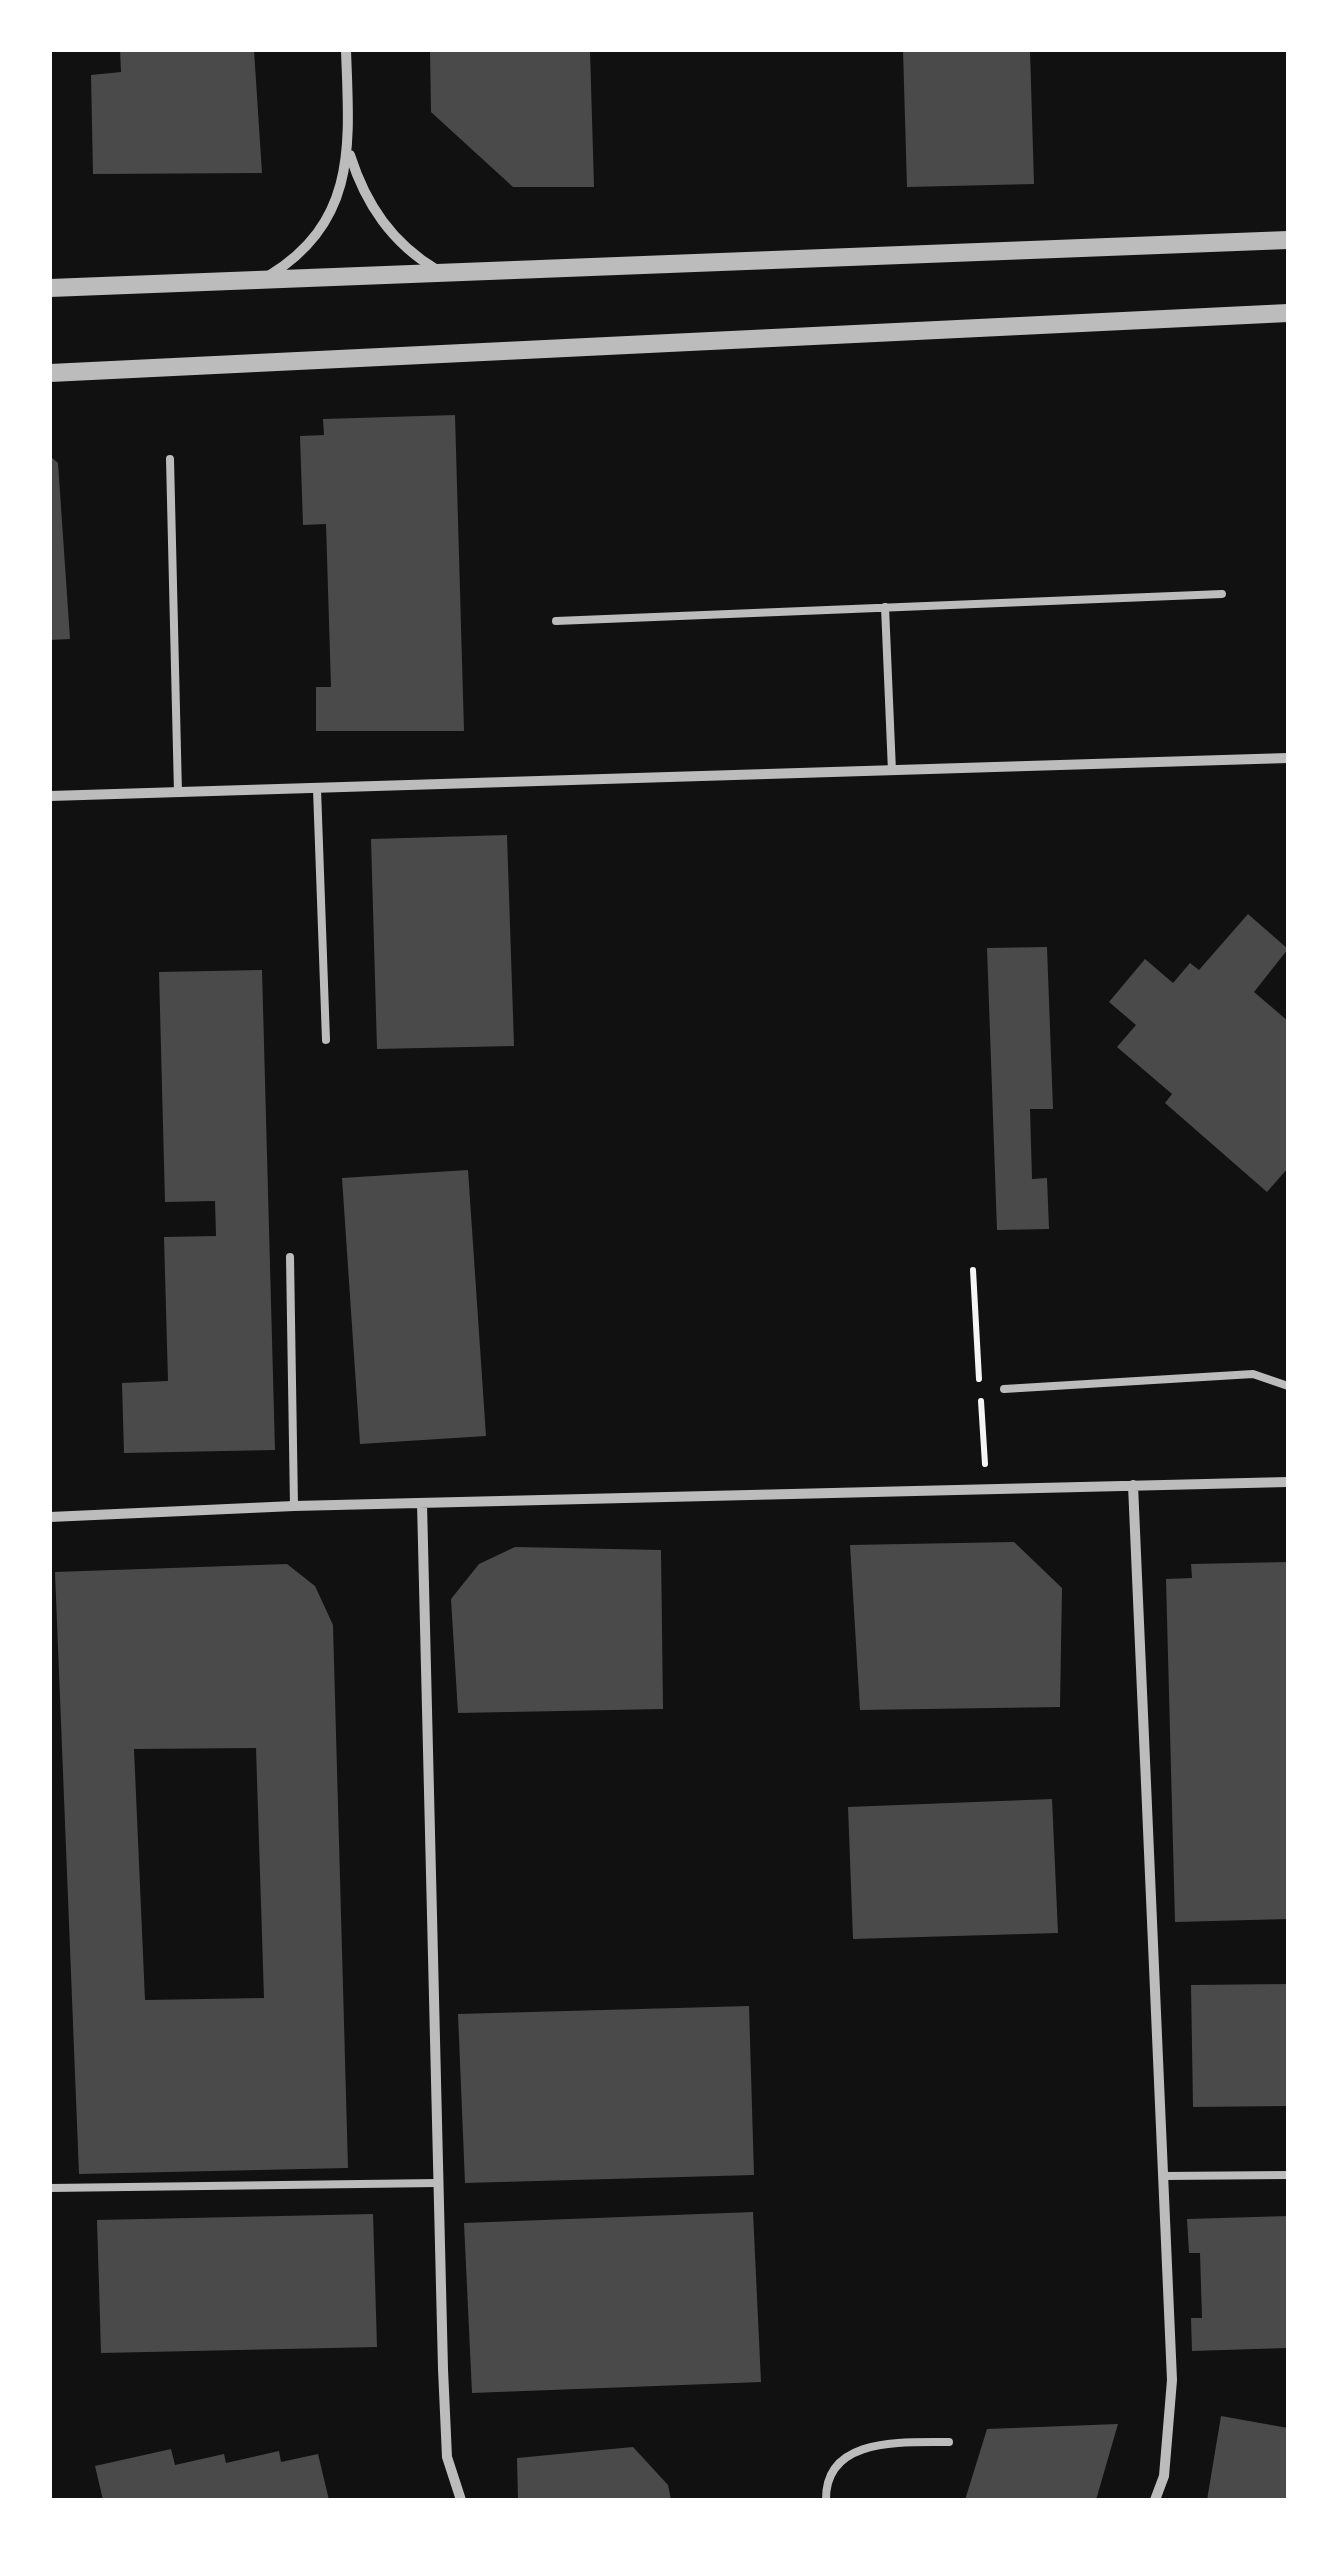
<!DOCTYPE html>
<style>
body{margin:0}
#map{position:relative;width:1338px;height:2550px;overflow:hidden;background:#111;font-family:Helvetica,sans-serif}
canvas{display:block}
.frame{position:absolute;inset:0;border:52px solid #fff;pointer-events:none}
</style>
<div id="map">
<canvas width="1338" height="2550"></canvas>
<div class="frame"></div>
</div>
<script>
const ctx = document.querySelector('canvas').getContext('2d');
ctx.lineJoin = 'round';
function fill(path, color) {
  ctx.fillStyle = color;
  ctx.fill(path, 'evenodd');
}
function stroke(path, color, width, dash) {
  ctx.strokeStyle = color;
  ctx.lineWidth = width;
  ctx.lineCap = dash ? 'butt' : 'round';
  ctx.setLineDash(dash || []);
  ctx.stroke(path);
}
const building = new Path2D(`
 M 120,50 L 254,50 L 262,173 L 93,174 L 91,75 L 121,72 Z
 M 430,50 L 590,50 L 594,187 L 513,187 L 431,112 Z
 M 903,50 L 1030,50 L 1034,184 L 907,187 Z
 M 455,415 L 464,731 L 316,731 L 316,687 L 331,687 L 326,524 L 303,525 L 300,436 L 324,435 L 323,419 Z
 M 50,456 L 58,463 L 70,639 L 50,640 Z
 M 507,835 L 514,1046 L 377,1049 L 371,839 Z
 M 1248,914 L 1288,949 L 1254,992 L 1288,1021 L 1288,1168 L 1267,1192 L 1165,1103 L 1172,1094 L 1117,1047 L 1136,1025 L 1109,1002 L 1145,959 L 1173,983 L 1190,963 L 1199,970 Z
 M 1047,947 L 1053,1109 L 1030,1109 L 1032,1179 L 1047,1178 L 1049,1229 L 997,1230 L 987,948 Z
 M 262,970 L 275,1450 L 124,1453 L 122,1383 L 168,1381 L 164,1237 L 216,1236 L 215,1201 L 165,1202 L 159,972 Z
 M 468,1170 L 486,1436 L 360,1444 L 342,1178 Z
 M 1014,1542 L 1062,1588 L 1060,1707 L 860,1710 L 850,1545 Z
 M 515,1547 L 661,1550 L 663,1709 L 458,1713 L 451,1599 L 479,1564 Z
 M 1288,1562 L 1288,1919 L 1175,1922 L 1166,1579 L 1192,1578 L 1191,1564 Z
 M 287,1564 L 315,1586 L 333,1625 L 348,2168 L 79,2174 L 55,1572 ZM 256,1748 L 264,1998 L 145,2000 L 134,1749 Z
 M 1052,1799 L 1058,1933 L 853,1939 L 848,1807 Z
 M 1288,1984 L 1288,2106 L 1193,2107 L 1191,1985 Z
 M 749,2006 L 754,2175 L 465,2183 L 458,2014 Z
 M 753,2212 L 761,2382 L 472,2393 L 464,2223 Z
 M 373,2214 L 377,2347 L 101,2353 L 97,2220 Z
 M 1288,2216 L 1287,2348 L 1192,2351 L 1191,2318 L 1202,2318 L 1200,2253 L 1189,2253 L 1187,2219 Z
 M 1221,2416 L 1288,2428 L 1288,2500 L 1207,2500 Z
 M 1118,2424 L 1096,2500 L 965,2500 L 987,2429 Z
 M 633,2447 L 668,2485 L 671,2500 L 518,2500 L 517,2458 Z
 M 171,2449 L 175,2465 L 224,2454 L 226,2463 L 279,2451 L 281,2462 L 318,2454 L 329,2500 L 103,2500 L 95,2466 Z`);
const path = new Path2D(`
 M 973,1270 L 979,1379
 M 981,1401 L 985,1464`);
const service = new Path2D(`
 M 170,459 L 178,793
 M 885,607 L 892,771
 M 556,621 L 1222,594
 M 317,789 L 326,1040
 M 290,1257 L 294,1506
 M 1004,1389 L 1253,1374 L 1288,1386
 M 1163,2176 L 1288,2175
 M 50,2188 L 438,2183
 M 826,2500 C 825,2435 906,2443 949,2442`);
const minor = new Path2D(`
 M 350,155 C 366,205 392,243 437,270
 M 270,275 C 359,220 349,141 346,50
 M 50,796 L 1288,758
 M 1133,1485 L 1172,2380 L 1164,2476 L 1155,2500
 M 422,1503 L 443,2369 L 447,2457 L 461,2500
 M 50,1517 L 294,1506 L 1288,1482`);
const tertiary = new Path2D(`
 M 50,288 L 1288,240
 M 50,373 L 1288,313`);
fill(building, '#4a4a4a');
stroke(path, '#f5f5f5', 6);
stroke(service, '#bcbcbc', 8);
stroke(minor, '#bcbcbc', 10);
stroke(tertiary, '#bcbcbc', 18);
</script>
